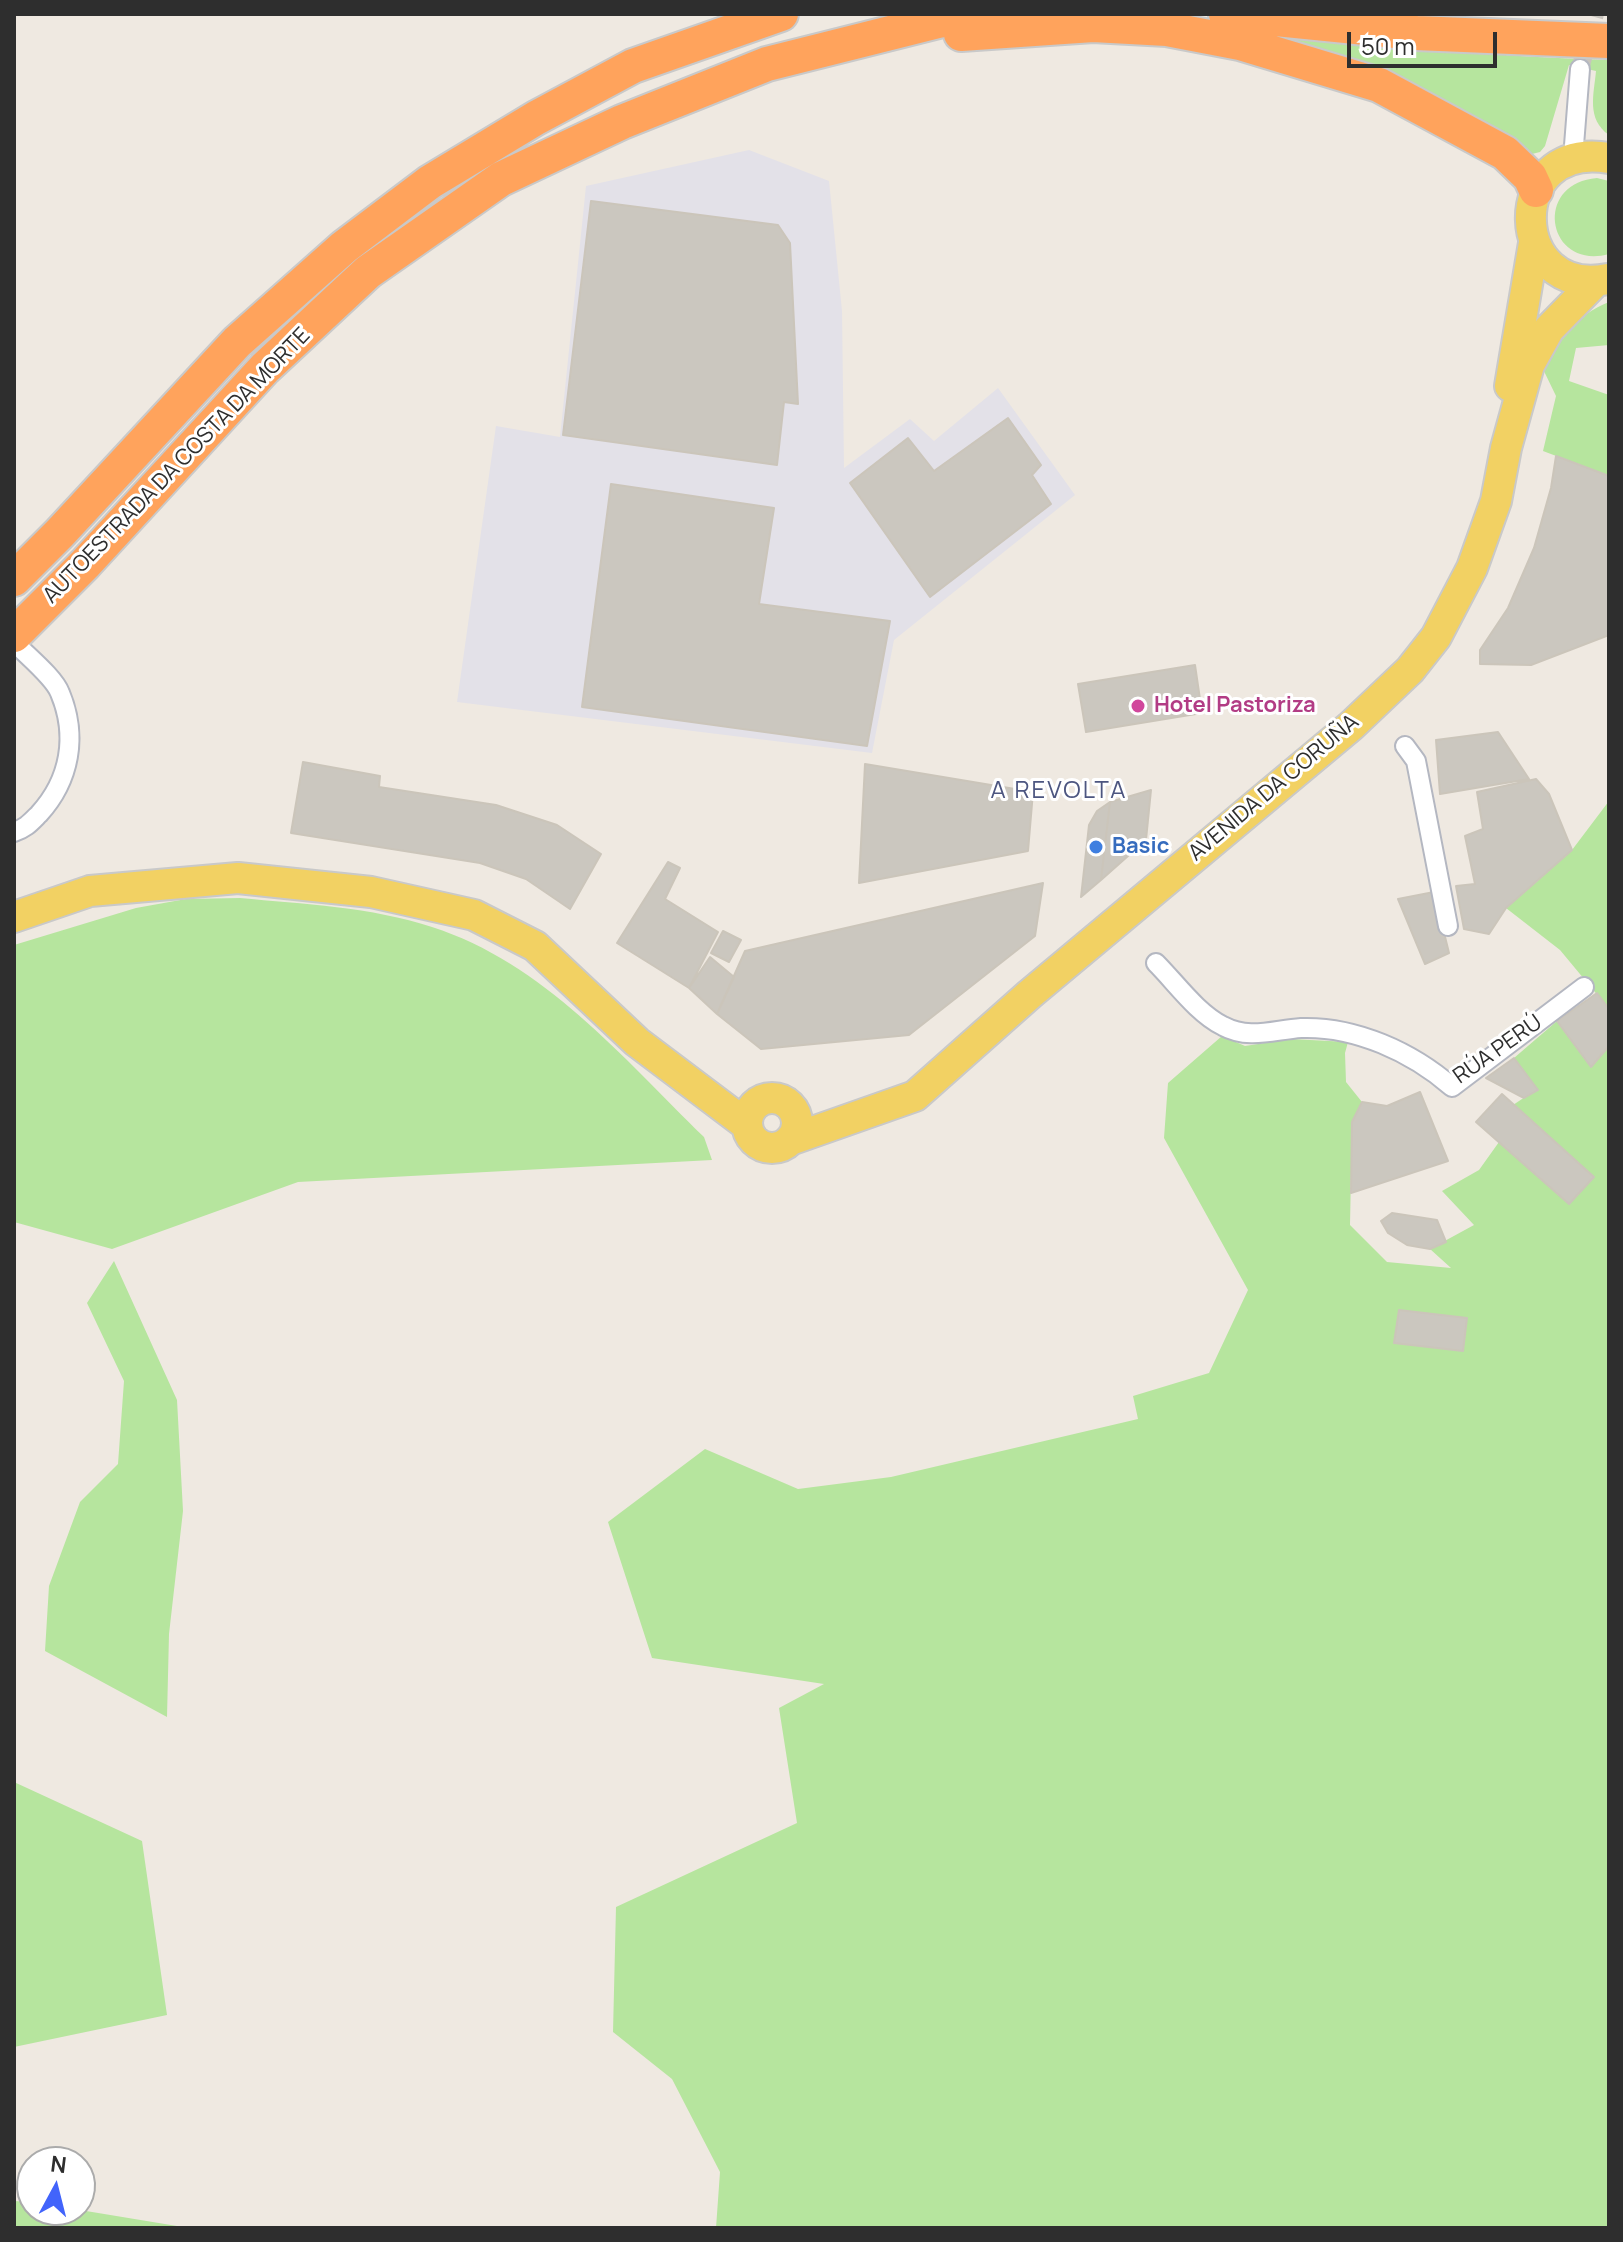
<!DOCTYPE html>
<meta charset="utf-8">
<style>
body{margin:0}
#map{position:relative;width:1623px;height:2242px;overflow:hidden;background:#efe9e1;font-family:Manrope,sans-serif}
canvas{display:block}
.frame{position:absolute;inset:0;border:16px solid #2e2e2e;pointer-events:none}
.north{position:absolute;left:16px;top:2146px;width:80px;height:80px;box-sizing:border-box;background:#fff;border:2px solid #ababab;border-radius:50%;rotate:7deg;font-size:22px;font-weight:700;line-height:32px;text-align:center;color:#2e2e2e}
.north::after{content:'';display:block;margin:auto;width:28px;height:36px;background:#4264fb;clip-path:polygon(50% 0,100% 100%,50% 72%,0 100%)}
.scale{position:absolute;left:1347px;top:32px;width:150px;height:36px;box-sizing:border-box;border:4px solid #2e2e2e;border-top:0;padding-left:10px;font-size:24px;line-height:28px;white-space:nowrap;color:#2e2e2e;-webkit-text-stroke:6px #fff;paint-order:stroke}
</style>
<div id="map">
<canvas width="1623" height="2242"></canvas>
<div class="frame"></div>
<div class="north">N</div>
<div class="scale">50 m</div>
</div>
<script>
const ctx = document.querySelector('canvas').getContext('2d');
ctx.lineJoin = 'round';
function fill(path, color) {
  ctx.fillStyle = color;
  ctx.fill(path, 'evenodd');
}
function stroke(path, color, width, dash) {
  ctx.strokeStyle = color;
  ctx.lineWidth = width;
  ctx.lineCap = dash ? 'butt' : 'round';
  ctx.setLineDash(dash || []);
  ctx.stroke(path);
}
function drawText(font, color, halo, rows, align = 'center') {
  ctx.font = font + ' Manrope,sans-serif';
  ctx.lineWidth = 6;
  ctx.setLineDash([]);
  ctx.textBaseline = 'middle';
  ctx.strokeStyle = halo;
  ctx.fillStyle = color;
  for (const [text, x, y, turn = 0] of rows) {
    ctx.save();
    ctx.translate(x, y);
    ctx.rotate((+turn || 0) * Math.PI / 180);
    ctx.textAlign = isNaN(turn) ? turn : align;
    if (halo) ctx.strokeText(text, 0, 0);
    ctx.fillText(text, 0, 0);
    ctx.restore();
  }
}
const industrial = new Path2D(`
 M 749,150 L 829,181 L 842,311 L 844,468 L 910,419 L 934,441 L 998,388 L 1075,495 L 894,640 L 872,753 L 457,702 L 496,426 L 560,437 L 586,186 Z`);
const green = new Path2D(`
 M 1284,33 C 1392,47 1500,57 1609,60 L 1609,135 C 1586,119 1594,94 1596,71 L 1569,65 L 1545,146 L 1540,152 L 1532,154 L 1283,39 Z
 M 1597,178 L 1609,181 L 1609,254 C 1547,271 1532,183 1597,178 Z
 M 1609,302 L 1609,345 L 1576,348 L 1569,381 L 1609,395 L 1609,476 L 1543,451 L 1556,396 L 1541,365 C 1559,337 1577,315 1609,302 Z
 M 1609,801 L 1609,1009 L 1560,950 L 1506,908 L 1572,850 Z
 M 240,898 C 302,904 372,907 432,927 C 544,963 622,1057 704,1137 L 712,1160 L 298,1182 L 112,1249 L 14,1222 L 14,945 L 136,908 L 186,899 Z
 M 1557,1021 L 1591,1067 L 1609,1046 L 1609,2228 L 716,2228 L 720,2172 L 672,2079 L 613,2032 L 616,1907 L 797,1823 L 779,1708 L 824,1684 L 652,1658 L 608,1522 L 705,1449 L 798,1489 L 891,1477 L 1138,1419 L 1133,1396 L 1209,1373 L 1248,1290 L 1164,1138 L 1168,1083 L 1222,1036 L 1245,1046 L 1291,1039 L 1348,1042 L 1345,1053 L 1346,1082 L 1362,1102 L 1352,1122 L 1350,1225 L 1387,1262 L 1451,1268 L 1430,1249 L 1474,1225 L 1442,1191 L 1479,1170 L 1499,1142 L 1569,1204 L 1594,1177 L 1513,1105 L 1537,1089 L 1514,1058 Z
 M 114,1261 L 177,1400 L 183,1511 L 169,1634 L 167,1717 L 45,1651 L 49,1586 L 80,1502 L 118,1464 L 124,1381 L 87,1303 Z
 M 14,1782 L 142,1841 L 167,2015 L 14,2047 Z
 M 14,2201 L 32,2202 L 32,2210 L 80,2210 L 189,2228 L 14,2228 Z`);
const building = new Path2D(`
 M 591,201 L 778,225 L 790,243 L 798,404 L 784,402 L 777,465 L 563,435 Z
 M 1008,418 L 1041,465 L 1032,475 L 1051,504 L 930,597 L 850,483 L 908,438 L 934,471 Z
 M 1556,456 L 1609,476 L 1609,635 L 1531,665 L 1480,664 L 1480,650 L 1508,608 L 1534,548 L 1551,488 Z
 M 611,484 L 774,508 L 759,604 L 890,621 L 867,746 L 582,707 Z
 M 1195,665 L 1202,713 L 1086,732 L 1078,684 Z
 M 1498,732 L 1529,779 L 1440,794 L 1436,740 Z
 M 303,762 L 380,776 L 379,787 L 496,805 L 557,825 L 601,854 L 570,909 L 526,879 L 480,863 L 291,833 Z
 M 865,764 L 1033,792 L 1028,851 L 859,883 Z
 M 1536,779 L 1549,794 L 1572,850 L 1506,908 L 1489,934 L 1464,929 L 1456,886 L 1475,884 L 1465,836 L 1483,829 L 1477,792 Z
 M 1151,790 L 1146,840 L 1101,880 L 1110,802 Z
 M 1110,802 L 1101,880 L 1081,897 L 1089,825 L 1097,811 Z
 M 668,862 L 680,868 L 665,899 L 718,932 L 689,988 L 617,943 Z
 M 1043,883 L 1035,936 L 909,1035 L 761,1049 L 717,1014 L 745,951 Z
 M 1434,892 L 1449,953 L 1425,964 L 1398,899 Z
 M 723,931 L 741,940 L 729,962 L 711,953 Z
 M 710,957 L 734,977 L 717,1014 L 689,988 Z
 M 1597,993 L 1609,1009 L 1609,1046 L 1591,1067 L 1557,1021 Z
 M 1514,1058 L 1538,1090 L 1524,1098 L 1486,1078 Z
 M 1420,1092 L 1448,1161 L 1351,1193 L 1352,1122 L 1362,1102 L 1387,1106 Z
 M 1502,1094 L 1594,1177 L 1569,1204 L 1476,1122 Z
 M 1392,1213 L 1437,1220 L 1446,1242 L 1430,1249 L 1407,1245 L 1388,1233 L 1381,1221 Z
 M 1399,1310 L 1467,1318 L 1463,1351 L 1394,1343 Z`);
const streetTunnel = new Path2D(`
 M 1580,69 L 1595,14`);
const street = new Path2D(`
 M 1573,158 L 1580,69
 M 14,642 C 26,655 54,677 60,693 C 78,736 70,780 39,814 C 30,823 26,828 14,832
 M 1405,746 L 1416,761 L 1448,926
 M 1156,963 C 1176,983 1197,1013 1223,1026 C 1249,1040 1273,1030 1301,1028 C 1355,1026 1412,1052 1452,1087 L 1584,987`);
const primary = new Path2D(`
 M 1608,279 C 1508,299 1502,140 1609,158
 M 1510,386 L 1534,243
 M 14,917 L 90,891 L 238,878 L 371,892 L 474,915 L 535,946 L 637,1042 L 747,1125
 M747 1123a25 25 0 1 1 50 0a25 25 0 1 1-50 0Z
 M 790,1140 L 915,1096 L 1030,994 L 1351,726 L 1410,670 L 1436,637 L 1472,568 L 1496,501 L 1506,448 L 1529,365 L 1549,329 L 1596,281`);
const highway = new Path2D(`
 M 1226,14 L 1416,33 L 1609,41
 M 961,34 L 1093,25 L 1167,29 L 1240,43 L 1379,85 L 1505,153 L 1530,177 L 1536,190
 M 14,579 L 60,533 L 237,342 L 344,247 L 430,182 L 536,118 L 633,66 L 781,14
 M 14,635 L 85,564 L 265,368 L 368,272 L 501,179 L 622,122 L 767,64 L 938,21 L 992,14`);
const markers = [
 [1138,706,8,"#d1479c"],
 [1096,847,8,"#3f7fe0"]
];
const streetNames = [
 ["AUTOESTRADA DA COSTA DA MORTE",177,466,-46],
 ["AVENIDA DA CORUÑA",1274,788,-40],
 ["RÚA PERÚ",1498,1050,-35]
];
const hotelNames = [
 ["Hotel Pastoriza",1154,706]
];
const shopNames = [
 ["Basic",1112,847]
];
const neighbourhoodNames = [
 ["A REVOLTA",1059,791]
];
fill(industrial, '#e3e1e8');
fill(green, '#b6e59e');
fill(building, '#cbc7bf');
stroke(building, '#cbc5ba', 2);
stroke(streetTunnel, '#c8c4bd', 18, [18, 9]);
stroke(street, '#b4b7c1', 22);
stroke(primary, '#c9c9c9', 34);
stroke(highway, '#c9c9c9', 38);
stroke(street, '#fff', 18);
stroke(primary, '#f2d163', 30);
stroke(highway, '#ffa35c', 34);
for (const [x, y, r, color] of markers) {
  const dot = new Path2D();
  dot.arc(x, y, r, 0, 2 * Math.PI);
  ctx.fillStyle = color;
  ctx.fill(dot);
  stroke(dot, '#fff', 3);
}
drawText('22px', '#2e2e2e', '#fff', streetNames);
drawText('bold 22px', '#b23c85', '#fff', hotelNames, 'left');
drawText('bold 22px', '#366cbe', '#fff', shopNames, 'left');
ctx.letterSpacing = '2px';
drawText('24px', '#4d5680', '#fff', neighbourhoodNames);
ctx.letterSpacing = '0px';
</script>
